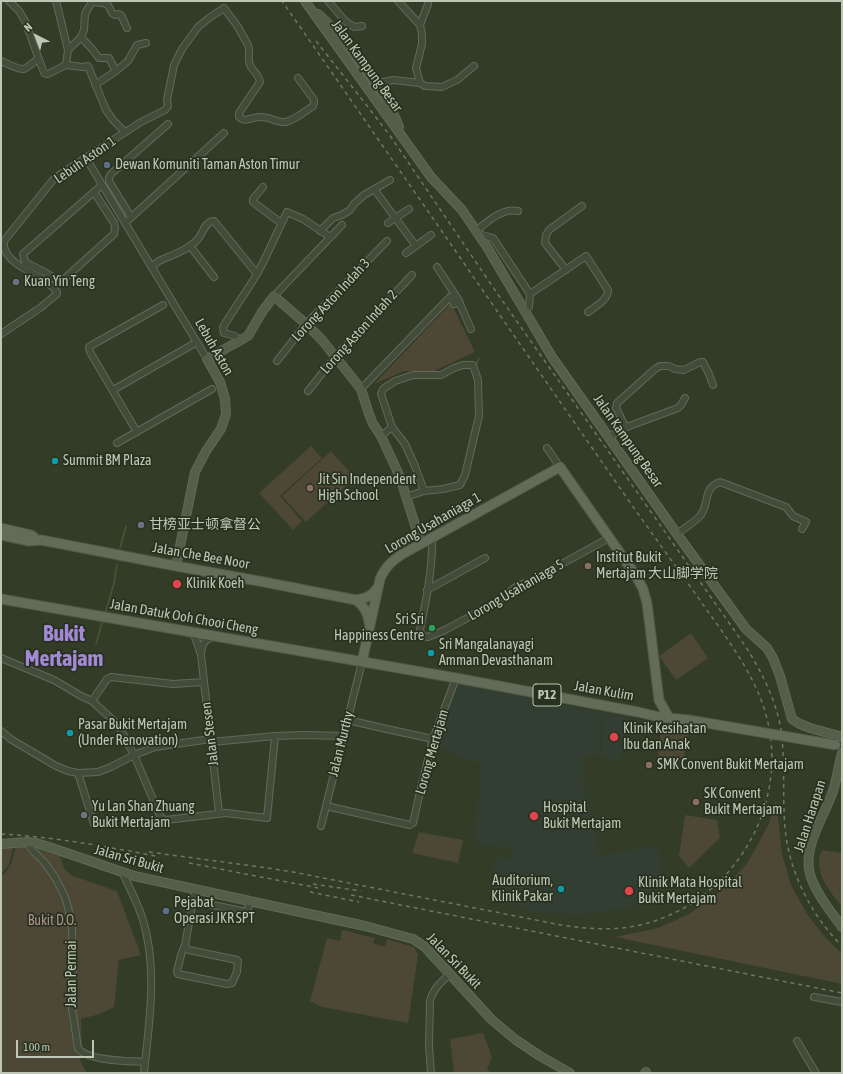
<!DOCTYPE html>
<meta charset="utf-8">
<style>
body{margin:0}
#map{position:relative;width:843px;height:1074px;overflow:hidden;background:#323c26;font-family:"Asap Condensed",sans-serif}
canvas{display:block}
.frame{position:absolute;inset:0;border:2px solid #bec7b5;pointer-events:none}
.north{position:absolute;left:16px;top:16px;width:40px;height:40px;-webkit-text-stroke:3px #28311f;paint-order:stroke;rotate:318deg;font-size:11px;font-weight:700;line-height:16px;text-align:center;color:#bec7b5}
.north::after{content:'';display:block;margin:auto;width:14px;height:18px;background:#bec7b5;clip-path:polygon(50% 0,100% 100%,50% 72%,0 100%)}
.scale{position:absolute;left:16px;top:1040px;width:78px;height:18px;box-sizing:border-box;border:2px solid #bec7b5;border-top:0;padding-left:5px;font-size:12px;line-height:14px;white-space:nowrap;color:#bec7b5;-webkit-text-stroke:3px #28311f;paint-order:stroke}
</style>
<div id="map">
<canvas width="843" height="1074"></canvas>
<div class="frame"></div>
<div class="north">N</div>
<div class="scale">100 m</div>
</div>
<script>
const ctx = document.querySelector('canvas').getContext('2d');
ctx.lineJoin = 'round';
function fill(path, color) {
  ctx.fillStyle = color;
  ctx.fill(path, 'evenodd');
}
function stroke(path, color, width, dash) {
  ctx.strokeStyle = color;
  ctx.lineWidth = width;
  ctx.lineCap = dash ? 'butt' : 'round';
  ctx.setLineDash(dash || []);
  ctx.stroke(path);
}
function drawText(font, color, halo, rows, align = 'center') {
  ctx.font = font + ' "Asap Condensed","Noto Sans SC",sans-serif';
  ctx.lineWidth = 3.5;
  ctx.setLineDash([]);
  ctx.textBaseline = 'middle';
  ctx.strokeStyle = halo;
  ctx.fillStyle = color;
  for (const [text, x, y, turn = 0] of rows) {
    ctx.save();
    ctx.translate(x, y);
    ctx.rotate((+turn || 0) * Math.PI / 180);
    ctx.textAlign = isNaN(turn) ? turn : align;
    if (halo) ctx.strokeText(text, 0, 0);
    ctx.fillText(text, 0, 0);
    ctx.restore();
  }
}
const medical = new Path2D(`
 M 458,682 L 601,713 L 600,755 L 582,756 L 586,788 L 600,855 L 658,845 L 664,880 L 651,887 L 652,899 L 640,906 L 584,915 L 538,913 L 491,899 L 494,857 L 510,858 L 511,848 L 475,844 L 480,764 L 434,746 Z
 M 603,714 L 630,717 L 620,762 L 601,756 Z`);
const green = new Path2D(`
 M 451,303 L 475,352 L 434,371 L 404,371 L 374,384 Z
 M 311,446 L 322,458 L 280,496 L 302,521 L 293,530 L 259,493 Z
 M 331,451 L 355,478 L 306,522 L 282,496 Z
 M 691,633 L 708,658 L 676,680 L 659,656 Z
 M 661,726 L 689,730 L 683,761 L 658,758 Z
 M 776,800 L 782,854 L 791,885 L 807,914 L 825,937 L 842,954 L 842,984 L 615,937 L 658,928 L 689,914 L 723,889 L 746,865 L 757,846 L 769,823 Z
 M 685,815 L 717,820 L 720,838 L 689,868 L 679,856 Z
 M 419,832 L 463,840 L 458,863 L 412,853 Z
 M 16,846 L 31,847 L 60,856 L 65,870 L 73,876 L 117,891 L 141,955 L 119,960 L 114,1007 L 100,1014 L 81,1019 L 82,1049 L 80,1060 L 87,1073 L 1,1073 L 1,876 C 11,870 13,858 16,846 Z
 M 13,847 L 9,865 L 1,874 L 1,849 Z
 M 822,850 L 842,853 L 842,907 C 830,891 812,872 822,850 Z
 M 342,930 L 375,938 L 373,943 L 385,947 L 387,939 L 414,947 L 418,955 L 408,1023 L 322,1007 L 310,1001 L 327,938 L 340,941 Z
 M 483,1033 L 492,1057 L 487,1069 L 491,1073 L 454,1073 L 450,1039 Z`);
const stream = new Path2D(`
 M 476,365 L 479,358
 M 120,548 L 126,526
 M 105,614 L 114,583 L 117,564
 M 96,644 L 102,623`);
const street = new Path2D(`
 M 9,1 L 19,11 L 25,21 L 44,73 L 46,74 L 48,74 L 66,65 L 83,67 L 88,66 L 106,110 L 113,120 L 125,132
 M 56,1 L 68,50 L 66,65
 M 328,1 L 345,21 L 354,27 L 362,26
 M 398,1 L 420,25
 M 93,2 L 103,3 L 108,5 L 112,13 L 115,15 L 119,14 L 121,15 L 127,28
 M 81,37 L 93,50 L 95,53 L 99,58 L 109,58 L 116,71 L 95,85
 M 68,50 L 81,37 L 84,30 L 85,14 L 90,5 L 94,1
 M 1,61 C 6,63 19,70 24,69 C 27,68 35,61 38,59
 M 116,71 L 128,61 L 137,45 L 146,43
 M 420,83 L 416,68 L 422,44 L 422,34 L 420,25 L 428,4
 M 377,85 L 383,82 L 393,80 L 420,83 L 425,86 L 442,87 L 457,80 L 474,66
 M 86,158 L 207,359
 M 263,187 L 253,199 L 253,202 L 281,223
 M 374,189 L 416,246
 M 94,192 L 114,223 L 115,229 L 114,234 L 62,281 L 58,281 L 48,274 L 25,262 L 23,254 L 102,185
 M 518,211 C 502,208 488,221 476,231 L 482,235 L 493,238 L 530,294
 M 131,217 L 109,181 L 109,178 L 111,174 L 168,124
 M 125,223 L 224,133
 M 388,223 L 409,209
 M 320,231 L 333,218 L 342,215 L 350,210 L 354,204 L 364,195 L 390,180
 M 190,246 L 214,277
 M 406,253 L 431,235
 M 437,267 L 458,299 L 471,329
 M 152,268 L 155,264 L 159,261 C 172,255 188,250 198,239 C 203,233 205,221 214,221 L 257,274
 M 566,270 L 545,243 L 546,235 L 549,230 L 582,206
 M 274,296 L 342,225
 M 525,311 L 529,307 L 530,294 L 586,256 L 608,290 C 608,300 596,306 588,312
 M 1,334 L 40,308 L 57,294 L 57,292 C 53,287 48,283 43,279 C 30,271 1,260 4,241 L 53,180 L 62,173 L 141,122 L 165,110 L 168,106 L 167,100 L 174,65 L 182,49 L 198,27 L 209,18 L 224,8 L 238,27 L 248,45 C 251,52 247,59 250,65 C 253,72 259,74 260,82 L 239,113 L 239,117 C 245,123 252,117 260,117 C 269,116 276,123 285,122 C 293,121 306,111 313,106 L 314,103 L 314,100 L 298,78
 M 239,340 L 235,336 L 224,333 L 223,327 C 234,309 246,292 257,274 C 268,254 277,232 287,212 L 303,219 L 330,237
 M 277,361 L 306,324 L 387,241
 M 361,389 L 450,297 L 454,304 L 460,303
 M 113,390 L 197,342
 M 308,391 L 335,357 L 412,275
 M 624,428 L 678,408 L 681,405 L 685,398
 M 137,432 L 90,352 L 89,347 L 92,345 L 163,305
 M 381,436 L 392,427
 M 609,437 L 624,428 L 624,424 L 616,408 L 617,403 L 655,369 L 660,366 L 669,366 L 675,369 L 684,370 L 700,362 L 703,362 L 709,374 L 713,385
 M 117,443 L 212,389
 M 547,448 L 560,467
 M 406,497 L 424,491 L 443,489 L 460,485 L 465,475 L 479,416 L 478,380 L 473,365 L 463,365 L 454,368 L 441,375 L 413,375 L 395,381 L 383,389 L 381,394 L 392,427 L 405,444 L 415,466 L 424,491
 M 677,534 C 684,528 694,523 700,516 C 710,505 702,488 720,482 L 786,507 L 793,516 L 806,522 L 802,529
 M 432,538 C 433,567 426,601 420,630 L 422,636 L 428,637 L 445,630 L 497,602 L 518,585 L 527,583 L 609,538
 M 427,590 L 485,558
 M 191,633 L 195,637 L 201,655 L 219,813
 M 201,653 C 202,645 204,639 213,637
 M 1,658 L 54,680 L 81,696 L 92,701 L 115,722 L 121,730 L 134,755 L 161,818 L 166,820 L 226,813 L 267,818 L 275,736
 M 92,701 L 107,679 L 111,677 L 173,684 L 204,682
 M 348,720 L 382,728 L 433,739
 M 1,731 L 12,740 L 56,766 L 68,771 L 78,773 L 98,772 L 111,767 L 134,755 L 155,747 L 211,739
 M 212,742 L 275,736 L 304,735 L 343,736
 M 78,773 L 94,824
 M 326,806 L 410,825 L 413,823 L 420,792 L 433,739 L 456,678
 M 321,826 L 362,662
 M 27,842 L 33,851 L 45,863 L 56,879 L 65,897 L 68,907 L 72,928 L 73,970 L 71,980 L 72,1009 L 78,1048 C 86,1061 130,1061 145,1062
 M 122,872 C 130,888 138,904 143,920 C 158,970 149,1023 144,1073
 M 193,901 L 247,912 L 250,901
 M 185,945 L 181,955 L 177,972 L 178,974 L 227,984 L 232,983 L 237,972 L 238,961 L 237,960 L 189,950 L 186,948 L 185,945 L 195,890
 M 814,997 L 842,1002
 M 797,1041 L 816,1073
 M 431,1073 L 429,1046 L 430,1001 C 433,989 441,982 450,974`);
const secondary = new Path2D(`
 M 305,1 L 431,177 L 462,210 L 487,247 L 552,357 L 677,534 L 746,629 L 767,648 L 773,658 L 780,676 L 792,719 L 800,724 L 810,728 L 842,737
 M 318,14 C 333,27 345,42 357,58 C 374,80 390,102 399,127
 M 176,566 L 195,472 L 206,451 L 221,429 L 226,414 L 225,399 L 220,382 L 207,359 L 248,336 L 262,312 L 274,296 L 306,324 L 322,340 L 361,389 L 369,414 L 373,424 L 381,436 L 400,477 L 421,544
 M 842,753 C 839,764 837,777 834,788 C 826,814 805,842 809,869 C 811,887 831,912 842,927
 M 1,844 L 27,842 L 36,843 L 52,848 L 134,876 L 365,926 L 413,939 L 425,947 L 492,1020 L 516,1040 L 540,1056 L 570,1073
 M 645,1073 L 646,1072`);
const primary = new Path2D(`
 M 1,528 L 31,535 L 34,537
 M 1,535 L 29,541 L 41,540 L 176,566 L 264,582 L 356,600 C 367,598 372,596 378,587
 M 1,599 L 456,678 L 638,712 L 659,717 L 689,720
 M 356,600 C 364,606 368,612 369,622
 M 362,662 L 380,579 C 386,565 395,558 408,551 L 560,467 L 636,576 L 643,589 L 647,603 L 659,700 L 669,718`);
const rail = new Path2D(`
 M 316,41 L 368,107 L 391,137 L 499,296 L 746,647 C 761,671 774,696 780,724 C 786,759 782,793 785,828 C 789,872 811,915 842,946
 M 1,834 C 54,837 103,846 155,856
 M 149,852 L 268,868 L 293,872 L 561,925 C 587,929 614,931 640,925 C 735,903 794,801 764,708 C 751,669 725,636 702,603 C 675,565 647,527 620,488 C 507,326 395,163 282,1
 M 189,863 L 318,888
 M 313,884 L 361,891
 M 310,892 L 359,902
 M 351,895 L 842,993`);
const primaryBridge = new Path2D(`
 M 689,720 L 836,745`);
const markers = [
 [107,165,4,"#5c6f8a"],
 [16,282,4,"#6b7280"],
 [55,461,4,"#0f9aa8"],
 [310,488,4,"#8d6e63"],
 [141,525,4,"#6b7280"],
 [588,566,4,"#8d6e63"],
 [177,584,5,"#e0444e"],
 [432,628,4,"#2e9e5b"],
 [431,653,4,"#0f9aa8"],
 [70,733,4,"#0f9aa8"],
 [614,737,5,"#e0444e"],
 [649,765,4,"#8d6e63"],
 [696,802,4,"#8d6e63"],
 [84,815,4,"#6b7280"],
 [534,816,5,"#e0444e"],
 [561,889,4,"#0f9aa8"],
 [629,891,5,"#e0444e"],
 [166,911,4,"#5c6f8a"]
];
const shields = [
 [547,695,28]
];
const shieldNames = [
 ["P12",547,695]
];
const streetNames = [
 ["Jalan Kampung Besar",367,66,54],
 ["Lebuh Aston 1",85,160,-35],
 ["Lorong Aston Indah 3",331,300,-47],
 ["Lorong Aston Indah 2",359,332,-48],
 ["Lebuh Aston",214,347,60],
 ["Jalan Kampung Besar",628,441,55],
 ["Lorong Usahaniaga 1",433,523,-30],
 ["Jalan Che Bee Noor",201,556,10],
 ["Lorong Usahaniaga 5",516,590,-30],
 ["Jalan Datuk Ooh Chooi Cheng",184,617,10],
 ["Jalan Kulim",604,691,10],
 ["Jalan Stesen",210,734,-97],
 ["Jalan Murthy",341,744,-76],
 ["Lorong Mertajam",432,752,-74],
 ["Jalan Harapan",810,816,-72],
 ["Jalan Sri Bukit",129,859,16],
 ["Jalan Sri Bukit",454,961,46],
 ["Jalan Permai",72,974,-90]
];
const poiNames = [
 ["Dewan Komuniti Taman Aston Timur",115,165],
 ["Kuan Yin Teng",24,282],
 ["Summit BM Plaza",63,461],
 ["Jit Sin Independent",318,480],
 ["High School",318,496],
 ["甘榜亚士顿拿督公",149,525],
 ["Institut Bukit",596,558],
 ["Mertajam 大山脚学院",596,574],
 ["Klinik Koeh",186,584],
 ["Sri Sri",424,620,"right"],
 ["Happiness Centre",424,636,"right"],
 ["Sri Mangalanayagi",439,645],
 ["Amman Devasthanam",439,661],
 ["Pasar Bukit Mertajam",78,725],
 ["(Under Renovation)",78,741],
 ["Klinik Kesihatan",623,729],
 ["Ibu dan Anak",623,745],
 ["SMK Convent Bukit Mertajam",657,765],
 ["SK Convent",704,794],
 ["Bukit Mertajam",704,810],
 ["Yu Lan Shan Zhuang",92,807],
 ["Bukit Mertajam",92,823],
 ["Hospital",543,808],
 ["Bukit Mertajam",543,824],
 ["Auditorium,",553,881,"right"],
 ["Klinik Pakar",553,897,"right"],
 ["Klinik Mata Hospital",638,883],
 ["Bukit Mertajam",638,899],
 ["Pejabat",174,903],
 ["Operasi JKR SPT",174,919]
];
const parkNames = [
 ["Bukit D.O.",52,921]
];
const townNames = [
 ["Bukit",64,634],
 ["Mertajam",64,659]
];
fill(medical, '#313e31');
fill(green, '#4d4735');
stroke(stream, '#475934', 1.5);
stroke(street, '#616a58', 8);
stroke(secondary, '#616a58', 10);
stroke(primary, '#4f5846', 11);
stroke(street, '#434c3a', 6);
stroke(secondary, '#535f48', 8);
stroke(primary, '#636c58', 9);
stroke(rail, '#6d7861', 1.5, [4, 4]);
stroke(primaryBridge, '#4f5846', 11, []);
stroke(primaryBridge, '#636c58', 9);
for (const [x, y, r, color] of markers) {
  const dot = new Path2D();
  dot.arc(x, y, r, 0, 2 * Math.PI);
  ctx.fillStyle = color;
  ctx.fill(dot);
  stroke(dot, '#28311f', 1.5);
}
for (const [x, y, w] of shields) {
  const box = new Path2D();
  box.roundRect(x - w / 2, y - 11, w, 22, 3);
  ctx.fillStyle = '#28311f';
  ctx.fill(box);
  stroke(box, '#bec7b5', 1);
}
drawText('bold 13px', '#bec7b5', null, shieldNames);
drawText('14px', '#bec7b5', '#28311f', streetNames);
drawText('14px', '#bec7b5', '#28311f', poiNames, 'left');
drawText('14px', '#ab8f8b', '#28311f', parkNames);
drawText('bold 22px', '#a289d6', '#28311f', townNames);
</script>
